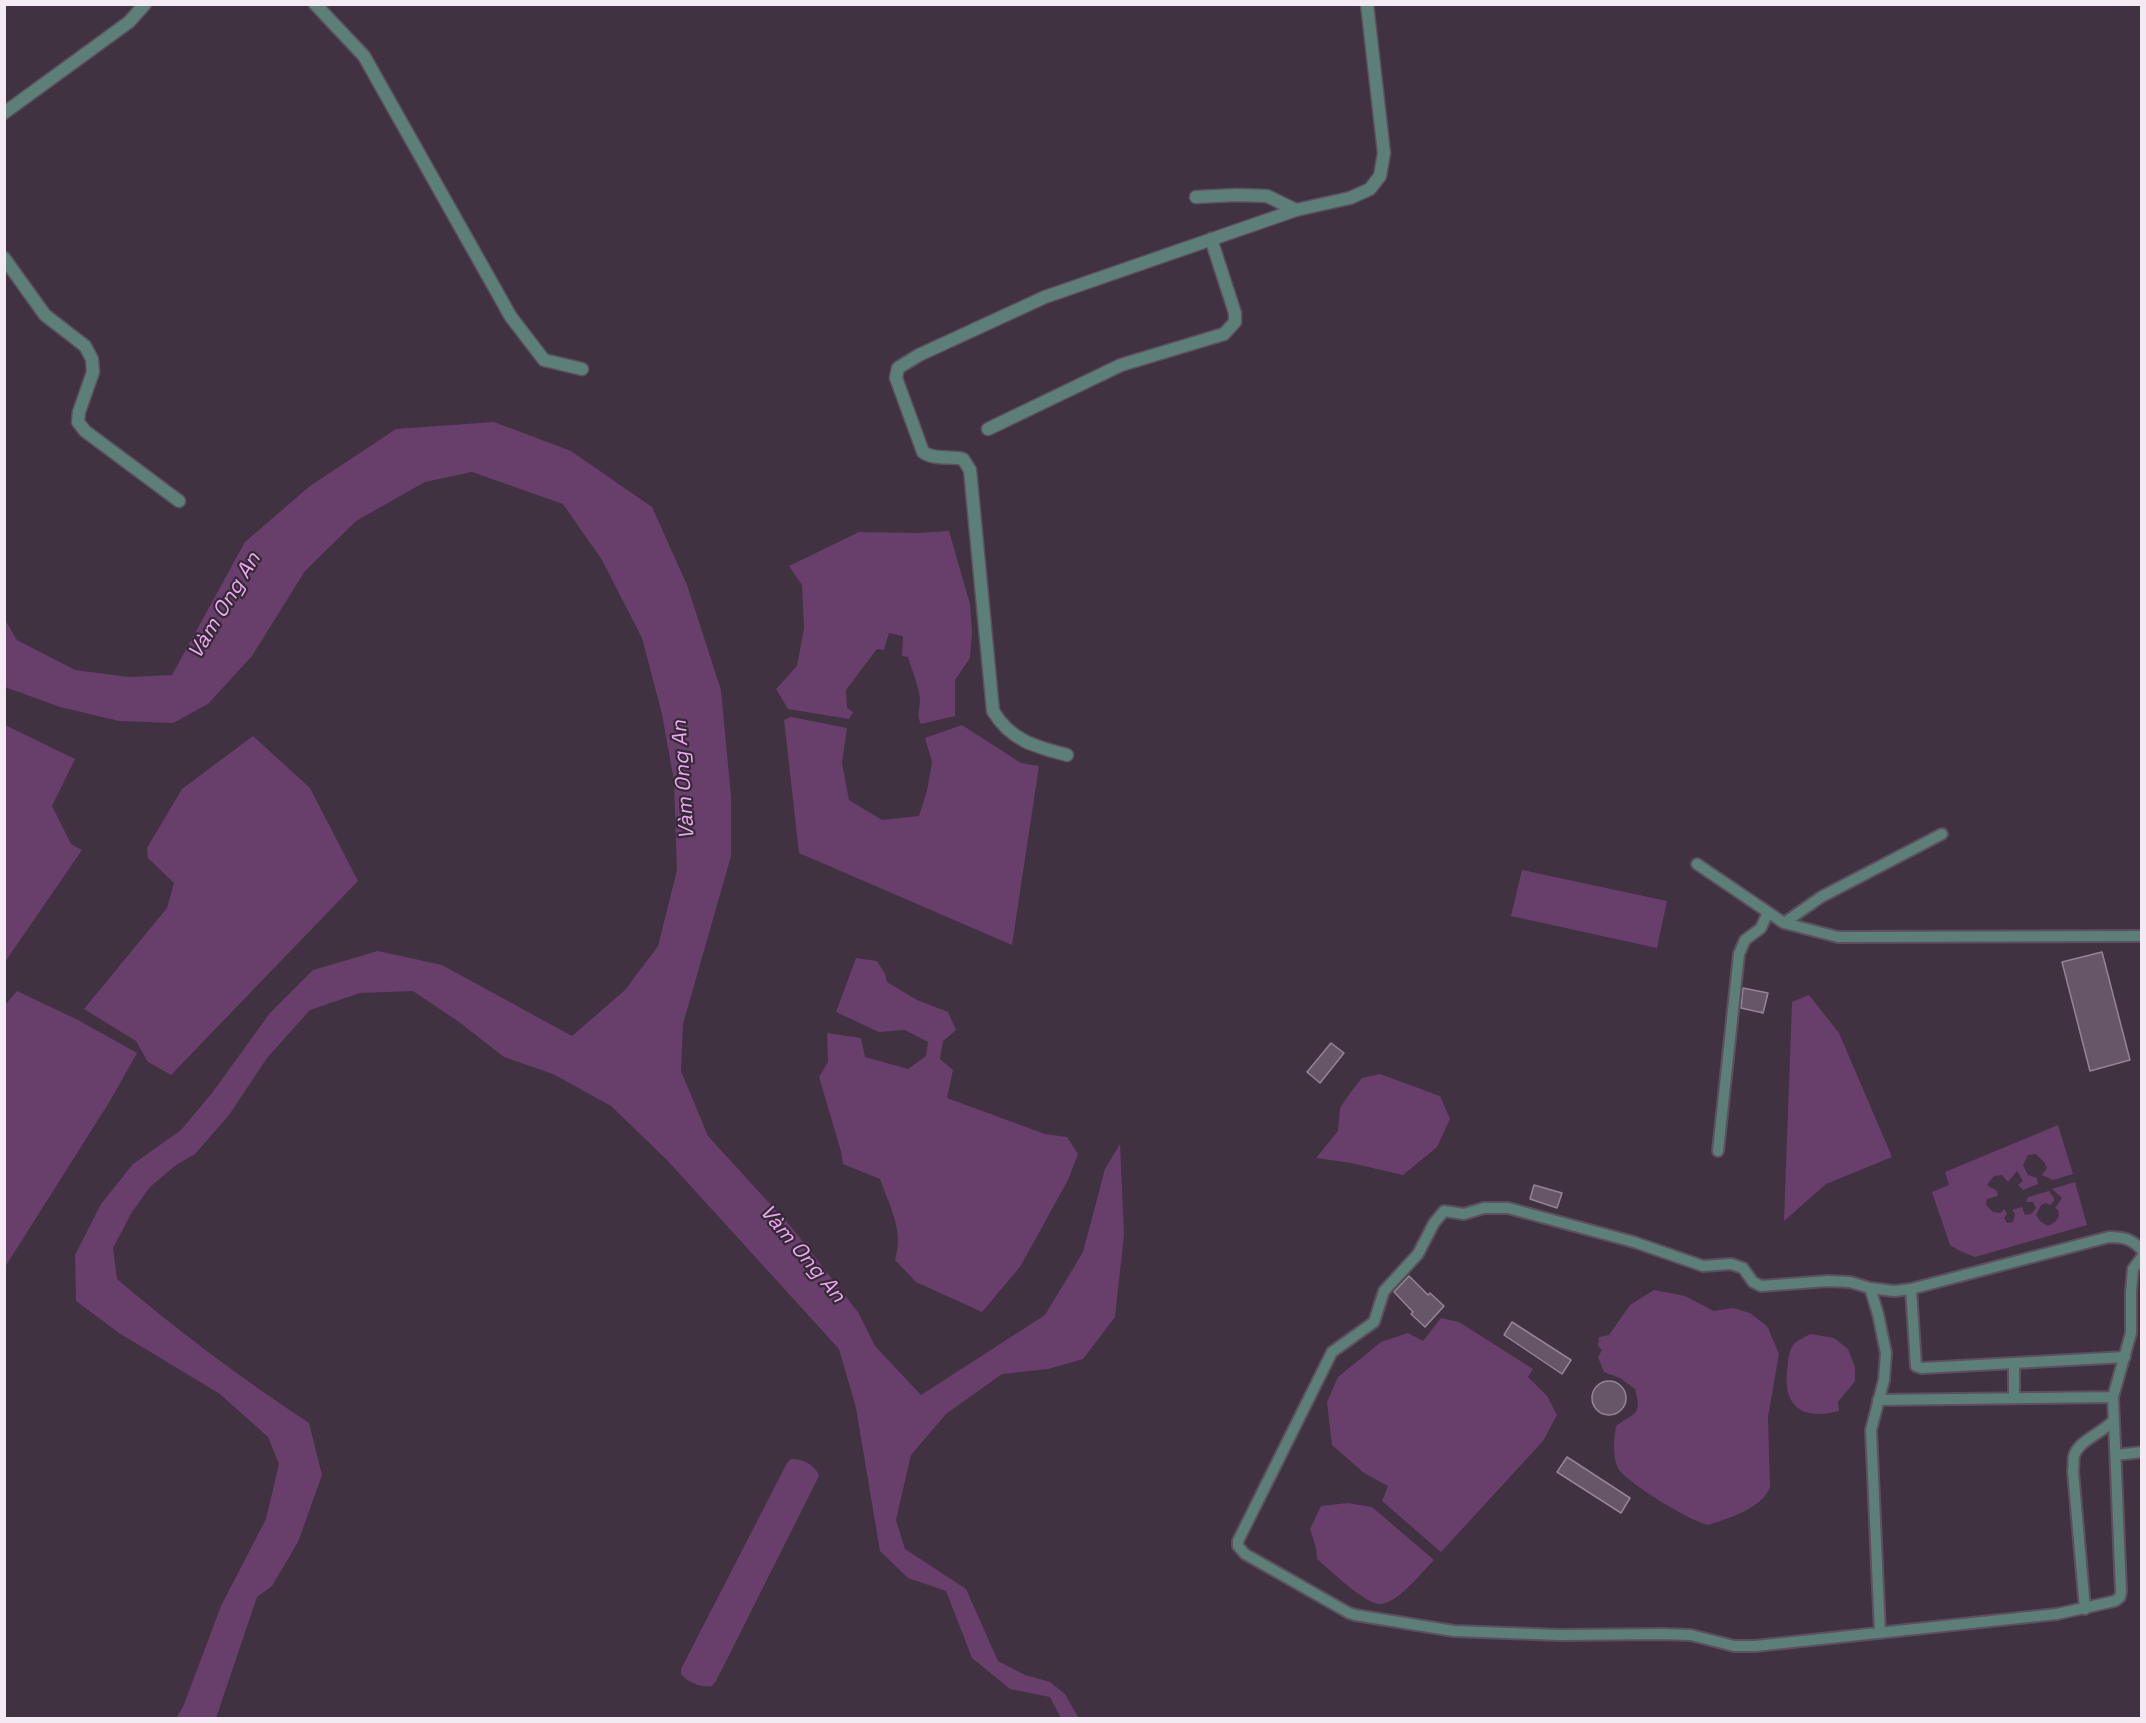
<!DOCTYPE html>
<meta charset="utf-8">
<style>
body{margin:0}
#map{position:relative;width:2146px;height:1723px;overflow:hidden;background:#403241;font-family:"Space Grotesk",sans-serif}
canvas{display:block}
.frame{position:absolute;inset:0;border:6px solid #f3eaf3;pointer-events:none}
</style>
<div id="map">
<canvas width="2146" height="1723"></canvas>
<div class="frame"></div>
</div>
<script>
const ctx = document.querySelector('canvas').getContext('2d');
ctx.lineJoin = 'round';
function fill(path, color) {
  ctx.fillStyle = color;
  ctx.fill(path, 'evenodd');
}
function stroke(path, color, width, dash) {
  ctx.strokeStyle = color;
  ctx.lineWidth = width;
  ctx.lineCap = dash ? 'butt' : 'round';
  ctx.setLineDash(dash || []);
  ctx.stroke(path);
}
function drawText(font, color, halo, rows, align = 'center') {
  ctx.font = font + ' "Space Grotesk",sans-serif';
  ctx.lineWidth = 4.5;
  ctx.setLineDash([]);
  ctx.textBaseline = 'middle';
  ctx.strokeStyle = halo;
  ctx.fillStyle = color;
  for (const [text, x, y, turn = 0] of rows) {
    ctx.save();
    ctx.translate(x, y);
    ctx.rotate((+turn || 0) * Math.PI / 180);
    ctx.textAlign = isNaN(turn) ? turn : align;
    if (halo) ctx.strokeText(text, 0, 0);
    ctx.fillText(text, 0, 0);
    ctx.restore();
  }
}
const water = new Path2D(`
 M 494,422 L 571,451 L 652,507 L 687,585 L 721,690 L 731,796 L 731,856 L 683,1024 L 681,1071 L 708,1136 L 792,1228 L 858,1312 L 875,1346 L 921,1395 L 1045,1315 L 1083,1252 L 1105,1169 L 1120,1144 L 1124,1235 L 1115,1317 L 1083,1359 L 1048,1369 L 1002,1374 L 946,1414 L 911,1455 L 896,1520 L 905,1549 L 966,1589 L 998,1661 L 1025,1675 L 1050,1682 L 1065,1694 L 1078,1717 L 1082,1718 L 1061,1718 L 1050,1697 L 1010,1689 L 972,1658 L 946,1591 L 908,1578 L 880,1551 L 856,1408 L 839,1349 L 667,1160 L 611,1106 L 553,1074 L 504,1057 L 459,1022 L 413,991 L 360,993 L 310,1010 L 267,1058 L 229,1115 L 195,1154 L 176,1165 L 150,1187 L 132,1212 L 113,1248 L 117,1279 C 178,1331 242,1379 309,1423 L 322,1475 L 298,1542 L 272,1586 L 257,1597 L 216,1718 L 176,1718 L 183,1707 L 221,1606 L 266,1519 L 279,1464 L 268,1437 L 220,1394 L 119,1333 L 76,1301 L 75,1255 L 101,1204 L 133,1164 L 181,1130 L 212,1093 L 270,1013 L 313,970 L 378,951 L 442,965 L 572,1036 L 625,990 L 658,946 L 677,870 L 674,781 L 662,714 L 642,638 L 602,560 L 563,504 L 472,472 L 425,482 L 356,521 L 305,571 L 252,656 L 208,704 L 173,723 L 119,721 L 60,707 L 5,687 L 5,620 L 17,640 L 75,670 L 129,677 L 172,675 L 245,542 L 310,486 L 396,429 Z
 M 949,531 L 970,604 L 972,632 L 970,658 L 955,680 L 955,716 L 921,724 C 916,715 920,709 920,700 C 919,686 912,671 908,657 L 902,656 L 903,636 L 889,633 L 884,650 L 877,649 L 846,690 L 847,708 L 853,712 L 849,719 L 788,709 L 776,689 L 797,666 L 804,628 L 802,585 L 789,566 L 859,532 L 916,533 Z
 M 791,717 L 847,728 L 842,763 L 849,800 L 882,820 L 919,816 L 927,791 L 932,762 L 925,738 L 962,725 L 1021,763 L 1039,766 L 1012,945 L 799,853 L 784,720 Z
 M 5,725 L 75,759 L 52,806 L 71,844 L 82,850 L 5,962 Z
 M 253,736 L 310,788 L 358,881 L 171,1075 L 148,1062 L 136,1041 L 84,1009 L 167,908 L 174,883 L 148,858 L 147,848 L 182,789 Z
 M 1522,870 L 1667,901 L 1657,948 L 1511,916 Z
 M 856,958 L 877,961 L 885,974 L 887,982 L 917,1000 L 948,1012 L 956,1030 L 943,1041 L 940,1059 L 953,1070 L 947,1098 L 1045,1134 L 1067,1137 L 1078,1154 L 1068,1180 L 1020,1267 L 982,1312 L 916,1282 L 895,1260 C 904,1231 890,1207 880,1179 L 843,1164 L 841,1151 L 819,1077 L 828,1062 L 827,1033 L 861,1038 L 865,1057 L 908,1069 L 926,1056 L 928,1042 L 905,1030 L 879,1032 L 836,1012 Z
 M 17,991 L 78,1020 L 137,1053 L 110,1101 L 5,1267 L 4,1006 Z
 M 1809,995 L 1839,1033 L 1892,1157 L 1826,1184 L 1784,1221 L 1792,1002 Z
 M 1380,1074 L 1440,1096 L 1450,1119 L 1437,1147 L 1403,1175 L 1351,1163 L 1316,1158 L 1338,1131 L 1340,1108 L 1350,1093 L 1362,1078 Z
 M 2058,1125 L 2073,1174 L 2053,1180 L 2042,1175 L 2047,1168 L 2044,1162 L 2036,1154 L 2028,1155 L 2023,1165 L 2028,1175 L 2037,1178 L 2038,1184 L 2023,1190 L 2018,1185 L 2023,1181 L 2017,1171 L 2008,1182 L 2002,1175 L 1994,1176 L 1987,1185 L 1997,1191 L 1998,1196 L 1987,1199 L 1986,1205 L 1993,1212 L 2001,1213 L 2004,1209 L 2007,1214 L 2004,1218 L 2007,1223 L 2013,1222 L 2015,1214 L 2012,1210 L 2022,1207 L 2025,1215 L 2031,1214 L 2036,1208 L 2033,1202 L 2026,1202 L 2028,1197 L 2049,1191 L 2054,1198 L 2054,1201 L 2050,1205 L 2046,1203 L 2041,1205 L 2036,1215 L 2040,1221 L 2048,1226 L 2055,1222 L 2059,1216 L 2058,1210 L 2055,1208 L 2062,1198 L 2052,1189 L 2075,1182 L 2087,1225 L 1975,1257 L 1960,1251 L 1950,1245 L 1932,1192 L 1949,1185 L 1945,1172 Z
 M 1654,1290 L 1685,1296 L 1714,1311 L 1733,1308 L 1750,1313 L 1767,1326 L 1779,1354 L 1768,1417 L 1770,1487 C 1763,1508 1727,1519 1708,1525 C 1692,1522 1625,1482 1618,1468 C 1612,1456 1614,1439 1616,1426 C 1636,1411 1642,1416 1635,1389 L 1620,1378 L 1604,1372 L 1598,1357 L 1602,1350 L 1598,1346 L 1599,1337 L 1609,1335 L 1630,1305 Z
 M 1441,1318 L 1459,1322 L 1533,1369 L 1528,1377 L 1547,1396 L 1557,1415 L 1543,1441 L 1441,1552 L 1382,1501 L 1388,1486 L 1364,1473 L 1332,1445 L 1327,1402 L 1338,1377 L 1381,1342 L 1408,1333 L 1423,1341 Z
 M 1810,1334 L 1834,1338 L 1848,1349 L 1855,1367 L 1855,1381 L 1838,1402 L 1839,1411 C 1805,1420 1783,1409 1787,1371 C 1788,1362 1788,1352 1794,1344 C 1798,1340 1805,1337 1810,1334 Z
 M 791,1459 C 802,1458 815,1465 819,1475 L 816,1482 L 716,1681 L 712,1686 C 701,1688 687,1682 681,1674 L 681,1669 L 787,1463 Z
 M 1348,1503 L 1372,1507 L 1434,1560 C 1422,1572 1399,1602 1381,1604 C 1367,1606 1329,1569 1317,1559 L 1316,1548 L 1310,1529 L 1321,1506 Z`);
const building = new Path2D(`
 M 2102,952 L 2130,1060 L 2090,1071 L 2062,962 Z
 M 1743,988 L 1768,993 L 1763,1013 L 1741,1008 Z
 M 1331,1043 L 1344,1053 L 1320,1083 L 1307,1072 Z
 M 1534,1185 L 1562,1193 L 1557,1208 L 1530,1199 Z
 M 1409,1276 L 1428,1295 L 1430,1293 L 1444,1306 L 1425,1327 L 1411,1314 L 1413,1312 L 1394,1292 Z
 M 1512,1322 L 1571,1360 L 1562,1374 L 1504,1335 Z
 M1592 1398a17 17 0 1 1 34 0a17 17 0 1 1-34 0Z
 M 1567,1457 L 1630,1498 L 1621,1513 L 1557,1472 Z`);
const service = new Path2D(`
 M 1697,864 L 1784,923 L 1838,937 L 2142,936
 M 1784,923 L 1821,897 L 1942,834
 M 1718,1151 L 1739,954 L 1745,940 L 1761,928 L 1768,912
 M 2142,1250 C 2132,1239 2124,1237 2109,1237 L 1911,1289 L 1894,1291 L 1870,1288 L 1850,1282 L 1828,1281 L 1761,1286 L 1753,1282 L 1743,1268 L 1731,1264 L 1703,1266 L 1634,1242 L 1508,1208 L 1484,1208 L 1464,1214 L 1444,1211 L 1434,1223 L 1418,1254 L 1384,1291 L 1374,1322 L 1332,1352 L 1238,1541 L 1238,1546 L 1245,1554 L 1349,1613 L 1355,1615 L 1454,1631 L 1560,1635 L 1662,1634 L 1691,1635 L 1734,1646 L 1755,1646 L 2057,1614 L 2115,1601 L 2120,1597 L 2121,1592 L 2113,1397 L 2131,1333 L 2131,1292 L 2133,1269 L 2142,1257
 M 1870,1288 L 1878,1314 L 1886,1353 L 1884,1380 L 1871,1430 L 1880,1633
 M 1911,1289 L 1916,1366 L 1922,1368 L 2125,1357
 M 2014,1398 L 2014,1363
 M 1878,1400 L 2113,1397
 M 2116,1455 L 2142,1452
 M 2085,1609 L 2073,1471 C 2074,1467 2073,1460 2074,1456 C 2079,1440 2104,1432 2114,1420`);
const minor = new Path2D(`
 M 315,4 L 364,56 L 511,317 L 544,360 L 582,369
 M 4,113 L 129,22 L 145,4
 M 1196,197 L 1236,195 L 1267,196 L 1296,210
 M 4,258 L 45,315 L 85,346 L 92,359 L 93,372 L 79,412 L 78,422 L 85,431 L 179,501
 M 988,429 L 1121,365 L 1224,334 L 1235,322 L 1235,313 L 1211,239
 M 1067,755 C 1036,747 1011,741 993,711 L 970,470 L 963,459 C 951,456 933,460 923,452 L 896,378 L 898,368 L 919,355 L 1045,297 L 1296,210 L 1350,198 L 1370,189 L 1380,176 L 1384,153 L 1367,4`);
const waterNames = [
 ["Vàm Ong An",225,606,-59],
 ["Vàm Ong An",684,780,-94],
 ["Vàm Ong An",802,1254,50]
];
fill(water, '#683e6b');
fill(building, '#665667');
stroke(building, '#948495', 1.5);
stroke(service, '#5d4f5d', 14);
stroke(minor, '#5d4f5d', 15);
stroke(service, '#5c7f79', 10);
stroke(minor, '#5c7f79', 12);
drawText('italic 21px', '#ecaaf1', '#362837', waterNames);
</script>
